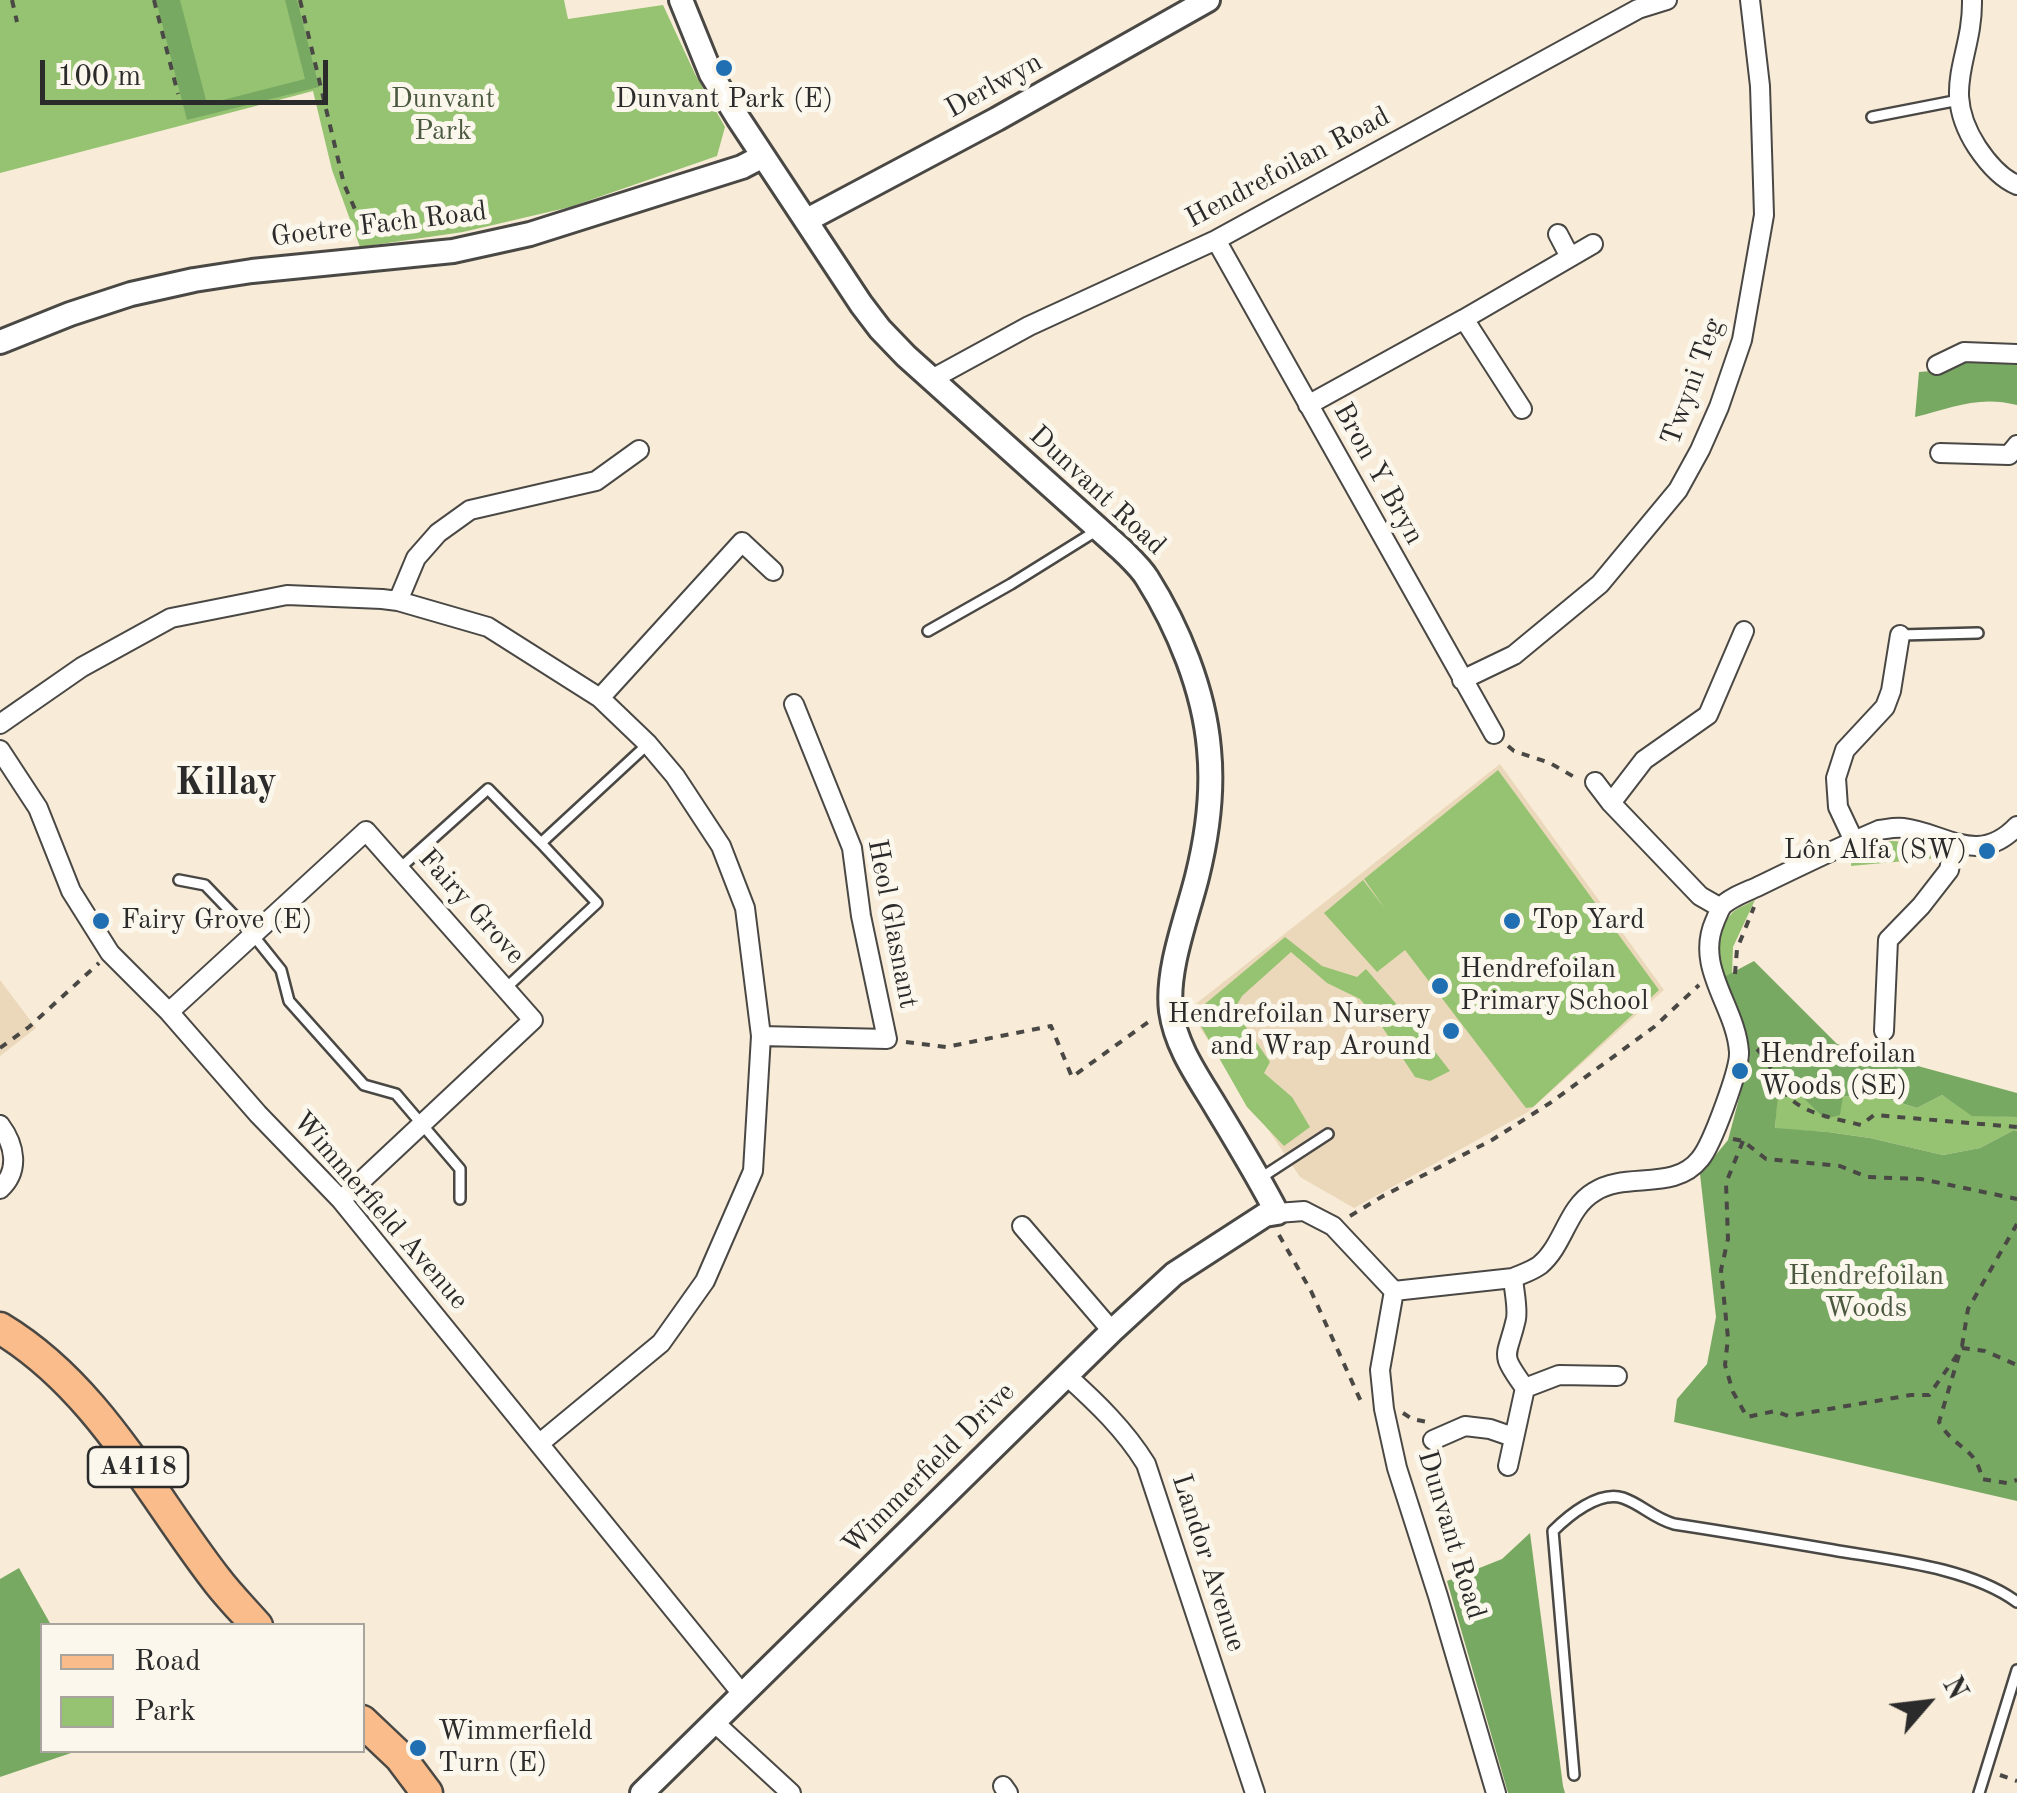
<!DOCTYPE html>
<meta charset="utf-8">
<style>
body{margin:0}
#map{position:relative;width:2017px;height:1793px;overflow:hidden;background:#f8ebd7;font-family:"Old Standard TT",serif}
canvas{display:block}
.legend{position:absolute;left:40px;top:1623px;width:325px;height:130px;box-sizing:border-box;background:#fbf7ec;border:2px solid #a8a59f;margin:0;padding:12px 18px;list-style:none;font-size:30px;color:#2b2b2b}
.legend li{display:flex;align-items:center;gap:20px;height:50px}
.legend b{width:50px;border:2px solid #a8a59f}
.north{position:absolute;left:1877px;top:1653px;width:100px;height:100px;-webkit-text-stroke:8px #fbf7ec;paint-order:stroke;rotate:62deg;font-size:28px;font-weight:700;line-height:40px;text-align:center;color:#2b2b2b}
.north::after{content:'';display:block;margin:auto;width:35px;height:45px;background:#2b2b2b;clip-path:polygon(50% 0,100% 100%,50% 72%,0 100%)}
.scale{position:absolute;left:40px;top:60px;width:288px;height:45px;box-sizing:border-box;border:5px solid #2b2b2b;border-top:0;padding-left:12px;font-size:30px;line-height:35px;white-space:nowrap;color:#2b2b2b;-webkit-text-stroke:8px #fbf7ec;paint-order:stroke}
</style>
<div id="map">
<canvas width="2017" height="1793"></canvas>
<ul class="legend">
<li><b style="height:12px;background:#f9bc8a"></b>Road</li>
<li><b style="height:28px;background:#95c371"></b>Park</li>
</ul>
<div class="north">N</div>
<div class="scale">100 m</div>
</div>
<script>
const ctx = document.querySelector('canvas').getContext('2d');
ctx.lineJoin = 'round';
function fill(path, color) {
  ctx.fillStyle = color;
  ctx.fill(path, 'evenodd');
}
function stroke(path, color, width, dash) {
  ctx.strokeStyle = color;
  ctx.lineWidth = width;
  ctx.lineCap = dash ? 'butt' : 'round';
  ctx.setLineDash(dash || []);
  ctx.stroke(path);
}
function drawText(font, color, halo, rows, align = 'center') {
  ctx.font = font + ' "Old Standard TT",serif';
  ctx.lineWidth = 10;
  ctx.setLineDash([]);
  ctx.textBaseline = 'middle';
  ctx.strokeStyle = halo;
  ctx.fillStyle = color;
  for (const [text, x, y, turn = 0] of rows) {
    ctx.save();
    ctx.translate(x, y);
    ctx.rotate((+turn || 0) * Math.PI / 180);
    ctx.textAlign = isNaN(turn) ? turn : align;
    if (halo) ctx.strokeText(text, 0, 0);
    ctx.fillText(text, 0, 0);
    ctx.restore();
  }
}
const built = new Path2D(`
 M 1500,764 L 1664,990 L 1528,1112 L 1354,1208 L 1300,1177 L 1188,1010 Z
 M 0,980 L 36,1028 L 0,1056 Z`);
const green = new Path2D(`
 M 0,0 L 564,0 L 568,19 L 663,5 L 695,74 L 725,127 L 717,156 L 570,207 L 463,232 L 360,247 L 332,170 L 313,91 L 0,173 Z
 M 1498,770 L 1659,990 L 1533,1107 L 1526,1108 L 1405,950 L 1377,972 L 1324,913 L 1363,880 L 1386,910 L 1364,879 Z
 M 1890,841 L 1914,842 L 1933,849 L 1937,858 L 1851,866 L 1852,856 Z
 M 1755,900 L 1733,947 L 1732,975 L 1726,981 C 1718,958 1714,931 1733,912 C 1739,907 1748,904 1755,900 Z
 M 1285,937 L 1322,966 L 1357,977 L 1366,969 L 1412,1022 L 1450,1071 L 1430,1081 L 1415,1077 L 1375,1016 L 1360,999 L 1327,983 L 1291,952 L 1242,996 L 1234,1010 L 1270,1062 L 1264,1073 L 1292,1097 L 1310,1127 L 1284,1146 L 1247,1107 L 1198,1021 L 1199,1009 Z
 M 1779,1074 L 1843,1096 L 1885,1098 L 1917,1108 L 1942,1095 L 1972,1115 L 2017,1117 L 2017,1131 L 2014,1130 L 1980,1148 L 1943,1155 L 1870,1138 L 1828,1132 L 1775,1129 Z`);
const forest = new Path2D(`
 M 156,0 L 180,0 L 207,104 L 305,79 L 285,0 L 297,0 L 319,87 L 187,120 Z
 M 1991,360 L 2017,362 L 2017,405 C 1978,395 1952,408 1915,417 L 1919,372 L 1945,370 L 1964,361 Z
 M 1754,961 L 1837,1044 L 2017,1093 L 2017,1117 L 1972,1116 L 1942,1095 L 1917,1108 L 1885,1098 L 1843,1096 L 1840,1115 L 1825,1119 L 1780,1075 L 1775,1128 L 1828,1132 L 1870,1138 L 1943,1155 L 1980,1148 L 2014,1130 L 2017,1131 L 2017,1501 L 1674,1422 L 1677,1399 L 1707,1364 L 1716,1317 L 1700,1174 L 1728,1140 L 1750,1057 L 1724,977 Z
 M 1530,1533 L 1563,1786 L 1565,1793 L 1508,1793 L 1447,1581 L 1502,1559 Z
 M 19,1568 L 51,1625 L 42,1626 L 42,1750 L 77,1751 L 0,1777 L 0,1579 Z`);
const path = new Path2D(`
 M 12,0 L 17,22
 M 154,0 L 178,94
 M 300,0 L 344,184 L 367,237
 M 1508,746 L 1514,751 L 1550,763 L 1576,778
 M 1735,974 L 1737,949 L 1754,907
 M 906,1042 L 946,1047 L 1051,1026 L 1072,1077 L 1151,1020
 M 0,1048 L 29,1027 L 99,963
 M 1757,1049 C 1769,1061 1774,1076 1783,1090 C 1799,1114 1834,1118 1861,1125 L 1874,1115 L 2017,1127
 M 1733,1139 L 1743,1141 L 1766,1159 L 1840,1166 L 1867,1177 L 1921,1179 L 2017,1199
 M 1743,1141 L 1726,1183 L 1728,1239 L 1721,1270 L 1728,1338 L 1725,1365 L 1733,1392 L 1747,1417 L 1775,1411 L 1788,1416 L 1911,1395 L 1929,1395 L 1962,1348 L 1985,1351 L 2017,1365
 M 1350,1216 L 1383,1196 L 1492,1140 L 1550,1103 L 1654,1027 L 1699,985
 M 1279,1235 L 1311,1291 L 1363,1406
 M 1962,1346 L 1968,1309 L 2017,1224
 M 1959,1355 L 1939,1422 C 1956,1451 1976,1446 1982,1479 L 2007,1483 L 2017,1480
 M 1403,1413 L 1412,1419 L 1427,1422
 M 2000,1775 L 2017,1781`);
const service = new Path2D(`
 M 1872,117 L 1959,100
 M 928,631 L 1011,584 L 1096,531
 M 1900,635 L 1978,633
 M 400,868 L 488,789 L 541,843 L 648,744
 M 179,880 L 205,885 L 253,935 L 281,970 L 289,1001 L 364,1085 L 396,1094 L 460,1169 L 460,1199
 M 506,988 L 597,903 L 541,843
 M 1259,1179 L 1328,1134
 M 1574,1775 L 1553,1531 C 1568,1516 1599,1490 1623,1498 C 1641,1504 1653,1518 1674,1524 C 1727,1532 1780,1541 1833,1550 C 1891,1560 1969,1567 2017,1602
 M 1979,1793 L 2017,1670`);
const minor = new Path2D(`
 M 1972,0 C 1973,59 1939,88 1977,147 C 1987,162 2000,178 2017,185
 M 1558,234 L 1570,257
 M 1216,240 L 1494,734
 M 1464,319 L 1522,409
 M 1937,365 L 1964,352 L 2017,354
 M 932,379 L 1029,326 L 1216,240 L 1638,9 L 1667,0
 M 1308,405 L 1464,319 L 1593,244
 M 1940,453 L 2009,455 L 2017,445
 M 398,601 L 416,558 L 438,533 L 470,510 L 596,481 L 639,450
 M 1462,680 L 1514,655 L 1600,584 L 1678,490 L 1700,450 L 1719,407 L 1742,340 L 1764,215 L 1760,86 L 1750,0
 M 600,698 L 742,542 L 773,571
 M 0,724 L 82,667 L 171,618 L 287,595 L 382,599 L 398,601 L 488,627 L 600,698 L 648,744 L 675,776 L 721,846 L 745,908 L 761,1036 L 753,1171 L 705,1281 L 661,1343 L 540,1443
 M 0,750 L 38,808 L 71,891 L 110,953 L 169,1012 L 258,1114 L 341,1200 L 743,1695
 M 1595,782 L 1611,803 L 1700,896 L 1721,908
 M 1611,803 L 1644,760 L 1708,715 L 1744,631
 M 1854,841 L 1838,807 L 1836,778 L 1845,750 L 1885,707 L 1891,691 L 1900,635
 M 169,1012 L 366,831 L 533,1020 L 341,1200
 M 1884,1031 L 1888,940 L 1921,906 L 1949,870 L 1954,844
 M 761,1036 L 887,1039 L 861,916 L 852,848 L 794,704
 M 0,1125 C 15,1145 20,1171 0,1189
 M 1277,1213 L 1304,1211 L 1333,1226 L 1394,1291 L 1513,1278 C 1522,1274 1532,1271 1540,1265 C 1564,1245 1567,1208 1594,1192 C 1626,1171 1674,1192 1700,1159 C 1712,1145 1740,1069 1739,1052 C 1736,1006 1694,968 1715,921 C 1715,920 1721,908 1721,907 C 1730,897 1749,891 1761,885 C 1800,866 1839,847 1879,830 C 1887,829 1895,827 1903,828 C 1945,833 1978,867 2017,826
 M 1022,1226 L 1112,1331
 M 1513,1278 C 1514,1291 1518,1307 1516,1319 C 1507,1359 1498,1351 1525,1388 L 1559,1375 L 1617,1376
 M 1394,1291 L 1380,1370 L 1384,1409 L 1397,1468 L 1438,1596 L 1496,1793
 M 1067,1376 C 1097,1403 1125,1430 1146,1464 L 1255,1793
 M 1433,1440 L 1465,1426 L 1490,1429 L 1513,1437
 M 1508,1466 L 1525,1388
 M 715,1723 L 791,1793
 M 1003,1786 L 1008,1793`);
const tertiary = new Path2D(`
 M 807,220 L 997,119 L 1208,0
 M 0,342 L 70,314 L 131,294 L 194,280 L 252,271 L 453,251 L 530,234 L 742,167 L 763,156
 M 642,1793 L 1112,1331 L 1174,1274 L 1265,1215 L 1277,1213 C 1258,1176 1237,1142 1216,1107 C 1198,1077 1176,1047 1171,1011 C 1166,970 1187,917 1197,877 C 1207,837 1213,790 1209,749 C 1204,690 1178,627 1147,578 C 1141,568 1131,559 1122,550 L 906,356 L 880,329 L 861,304 L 738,118 L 711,74 L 681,0`);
const primary = new Path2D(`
 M 0,1328 C 98,1387 148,1491 216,1579 C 228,1595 243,1610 257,1626
 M 362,1721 L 400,1757 L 427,1793`);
const markers = [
 [724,68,10,"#1f6fb2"],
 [1987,851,10,"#1f6fb2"],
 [101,921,10,"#1f6fb2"],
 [1512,921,10,"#1f6fb2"],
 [1440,986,10,"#1f6fb2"],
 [1451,1031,10,"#1f6fb2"],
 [1740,1071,10,"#1f6fb2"],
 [418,1748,10,"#1f6fb2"]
];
const shields = [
 [138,1467,100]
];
const shieldNames = [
 ["A4118",138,1467]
];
const streetNames = [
 ["Derlwyn",994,86,-29],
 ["Hendrefoilan Road",1288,168,-28],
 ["Goetre Fach Road",379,225,-7],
 ["Twyni Teg",1693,382,-70],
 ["Bron Y Bryn",1378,474,61],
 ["Dunvant Road",1097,491,43],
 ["Fairy Grove",471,907,48],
 ["Heol Glasnant",892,924,79],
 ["Wimmerfield Avenue",380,1211,49],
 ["Wimmerfield Drive",929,1469,-45],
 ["Dunvant Road",1451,1535,73],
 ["Landor Avenue",1208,1563,72]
];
const parkNames = [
 ["Dunvant",443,100],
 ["Park",443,132],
 ["Hendrefoilan",1866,1277],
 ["Woods",1866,1309]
];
const poiNames = [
 ["Dunvant Park (E)",724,100,"center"],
 ["Lôn Alfa (SW)",1967,851,"right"],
 ["Fairy Grove (E)",121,921],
 ["Top Yard",1532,921],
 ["Hendrefoilan",1460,970],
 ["Primary School",1460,1002],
 ["Hendrefoilan Nursery",1431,1015,"right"],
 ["and Wrap Around",1431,1047,"right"],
 ["Hendrefoilan",1760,1055],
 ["Woods (SE)",1760,1087],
 ["Wimmerfield",438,1732],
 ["Turn (E)",438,1764]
];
const districtNames = [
 ["Killay",226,784]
];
fill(built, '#ebd8ba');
fill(green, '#95c371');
fill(forest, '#78a963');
stroke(service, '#4a4845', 14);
stroke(minor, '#4a4845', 22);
stroke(tertiary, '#4a4845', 28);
stroke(primary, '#4a4845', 35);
stroke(path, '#4a4845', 4, [8, 8]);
stroke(service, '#fff', 9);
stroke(minor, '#fff', 18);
stroke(tertiary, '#fff', 22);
stroke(primary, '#f9bc8a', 30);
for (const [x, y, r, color] of markers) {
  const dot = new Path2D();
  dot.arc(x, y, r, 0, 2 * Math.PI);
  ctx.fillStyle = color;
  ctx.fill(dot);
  stroke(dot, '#fbf7ec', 4);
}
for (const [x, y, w] of shields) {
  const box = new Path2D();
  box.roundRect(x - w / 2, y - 20, w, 40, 8);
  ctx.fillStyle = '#fbf7ec';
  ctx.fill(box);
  stroke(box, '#2b2b2b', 2.5);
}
drawText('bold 25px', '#2b2b2b', null, shieldNames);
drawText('28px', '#2b2b2b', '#fbf7ec', streetNames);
drawText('28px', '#4b5940', '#fbf7ec', parkNames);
drawText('28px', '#2b2b2b', '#fbf7ec', poiNames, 'left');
drawText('bold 38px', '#2b2b2b', '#fbf7ec', districtNames);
</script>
